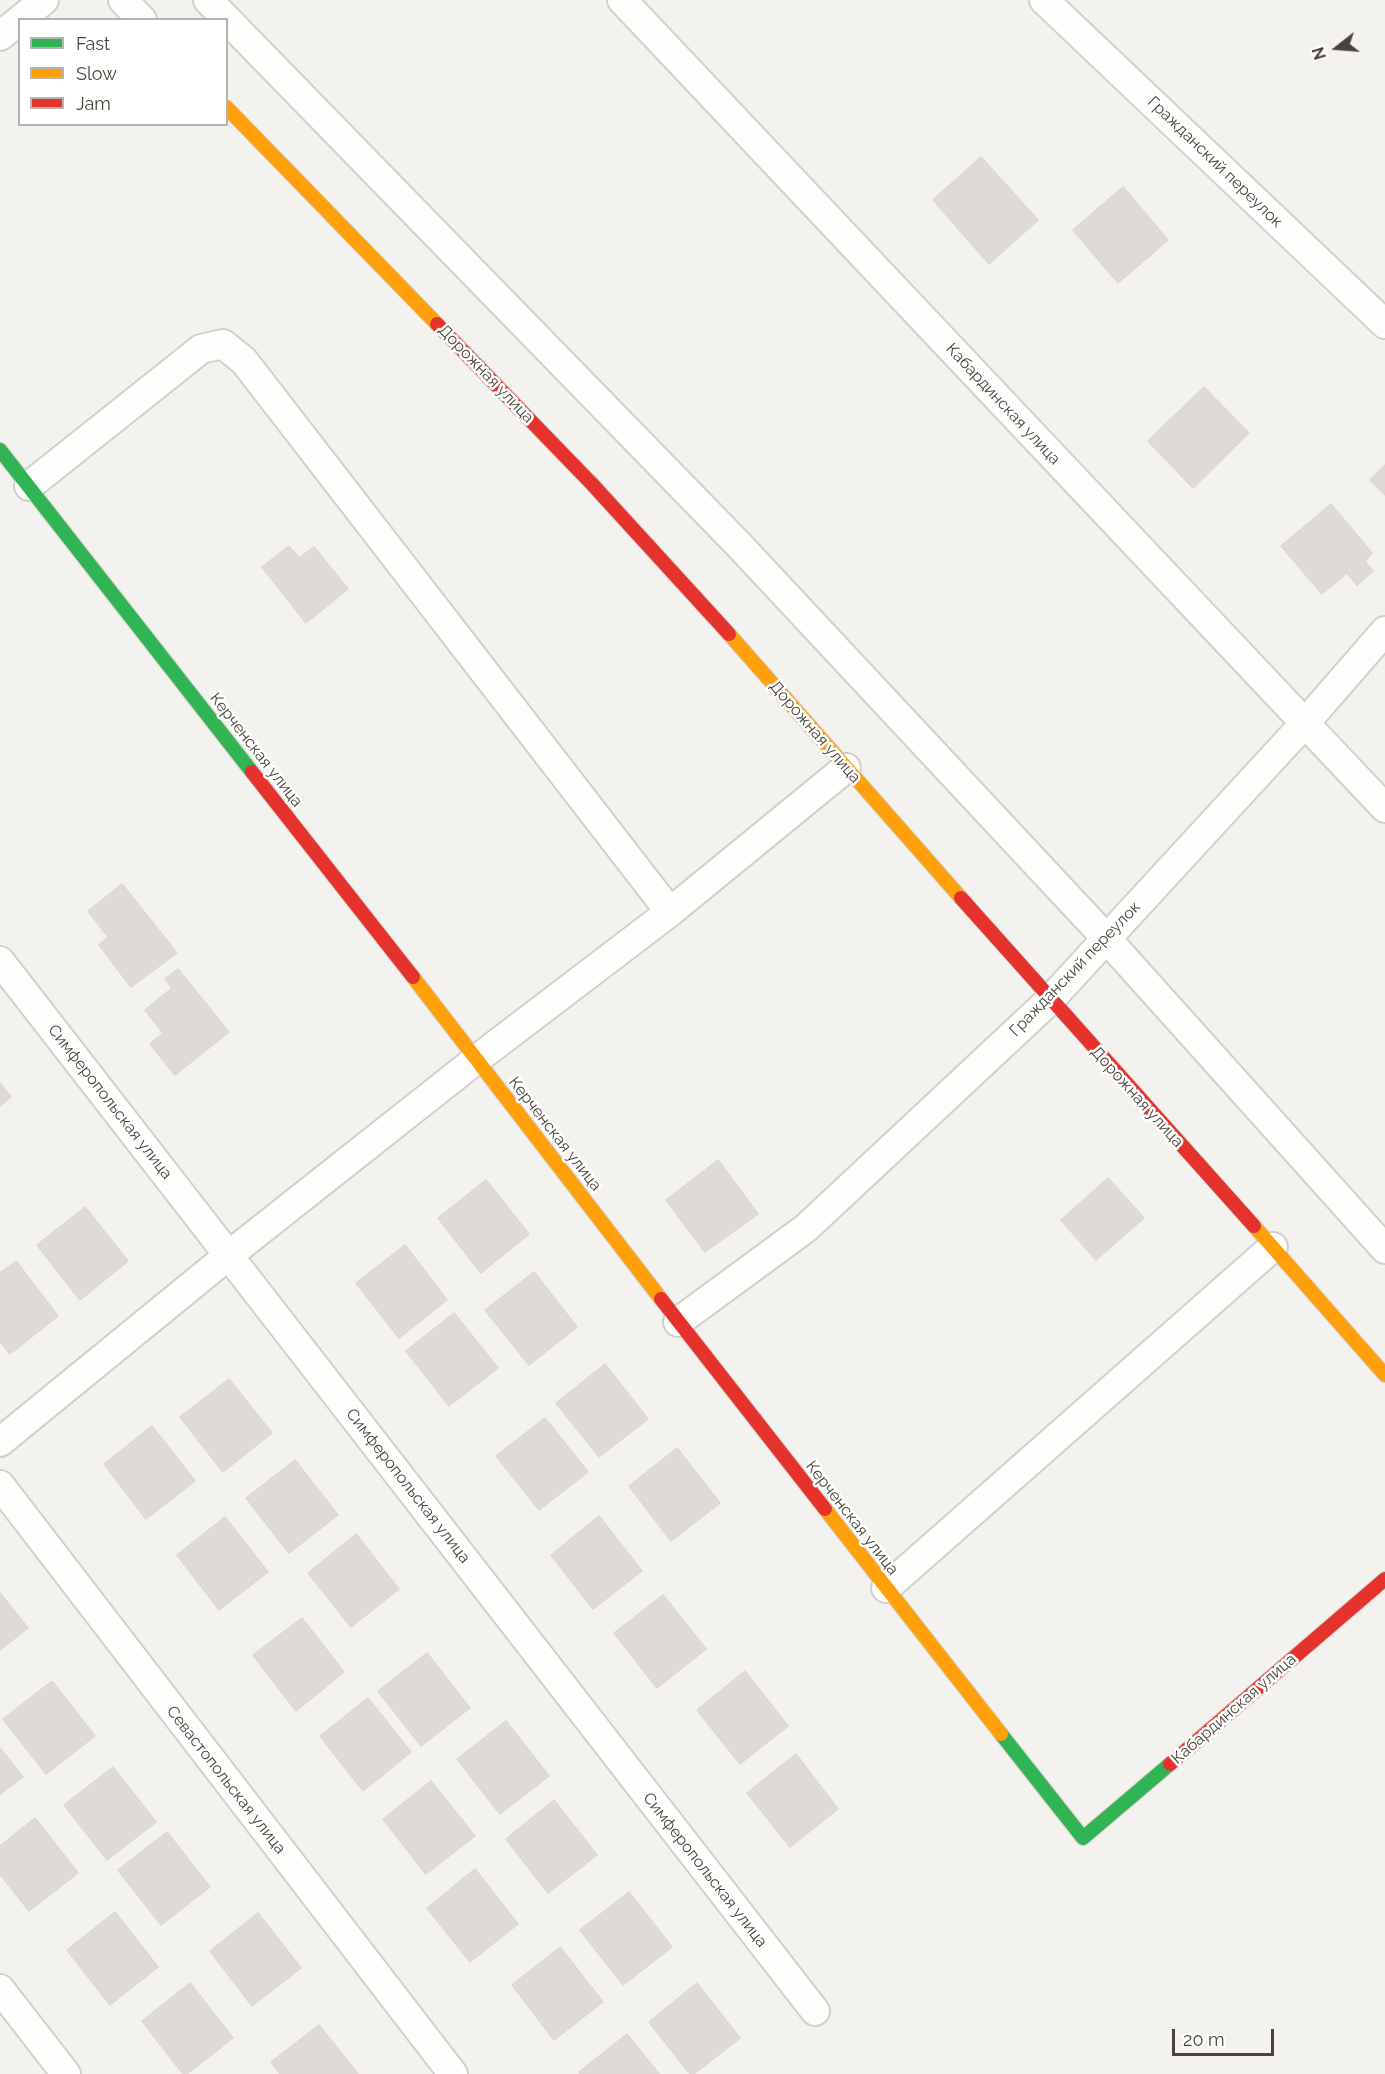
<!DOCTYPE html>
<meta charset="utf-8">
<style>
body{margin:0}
#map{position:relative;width:1385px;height:2074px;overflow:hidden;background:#f4f2ee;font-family:Raleway,sans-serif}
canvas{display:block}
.legend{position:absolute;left:18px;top:18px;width:210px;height:108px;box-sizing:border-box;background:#fff;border:2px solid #b7b4b0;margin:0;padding:8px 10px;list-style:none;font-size:18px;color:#4b4339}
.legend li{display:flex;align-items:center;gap:12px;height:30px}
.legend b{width:30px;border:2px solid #b7b4b0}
.north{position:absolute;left:1307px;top:18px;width:60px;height:60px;-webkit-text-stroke:4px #fff;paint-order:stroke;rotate:253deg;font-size:16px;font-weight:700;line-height:24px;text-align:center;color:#4b4339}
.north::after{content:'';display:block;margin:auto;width:21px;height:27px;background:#4b4339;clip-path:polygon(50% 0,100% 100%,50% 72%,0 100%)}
.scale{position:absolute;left:1172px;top:2029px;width:102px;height:27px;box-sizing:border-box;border:3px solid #4b4339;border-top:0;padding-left:8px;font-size:18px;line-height:21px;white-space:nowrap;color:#4b4339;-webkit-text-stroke:4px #fff;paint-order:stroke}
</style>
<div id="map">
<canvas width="1385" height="2074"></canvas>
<ul class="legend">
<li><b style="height:8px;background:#30b455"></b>Fast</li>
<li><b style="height:8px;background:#ff9f0a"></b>Slow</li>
<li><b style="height:8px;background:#e5322d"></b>Jam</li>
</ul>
<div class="north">N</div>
<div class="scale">20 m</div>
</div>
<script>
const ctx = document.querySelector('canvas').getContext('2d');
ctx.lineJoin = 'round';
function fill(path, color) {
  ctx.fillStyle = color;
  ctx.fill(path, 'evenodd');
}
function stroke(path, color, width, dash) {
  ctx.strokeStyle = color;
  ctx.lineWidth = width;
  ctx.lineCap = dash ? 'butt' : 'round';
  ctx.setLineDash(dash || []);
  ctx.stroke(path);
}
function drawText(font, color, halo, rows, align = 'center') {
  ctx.font = font + ' Raleway,sans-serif';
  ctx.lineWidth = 5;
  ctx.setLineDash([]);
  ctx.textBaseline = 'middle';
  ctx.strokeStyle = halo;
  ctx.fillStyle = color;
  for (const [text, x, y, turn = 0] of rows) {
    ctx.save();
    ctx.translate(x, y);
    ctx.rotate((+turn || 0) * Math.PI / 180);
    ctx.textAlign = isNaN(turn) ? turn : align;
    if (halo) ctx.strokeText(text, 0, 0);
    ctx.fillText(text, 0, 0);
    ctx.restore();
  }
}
const building = new Path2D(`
 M 981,157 L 1038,220 L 989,264 L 933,200 Z
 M 1123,187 L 1168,240 L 1118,283 L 1073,230 Z
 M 1204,387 L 1249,433 L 1193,488 L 1148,441 Z
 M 1385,465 L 1385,495 L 1370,480 Z
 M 1331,504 L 1372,553 L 1365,561 L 1373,571 L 1357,585 L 1347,573 L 1322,594 L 1281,546 Z
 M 289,546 L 299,558 L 314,547 L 348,589 L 306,623 L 262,567 Z
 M 122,884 L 177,953 L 131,987 L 99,945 L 108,937 L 88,911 Z
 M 178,969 L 229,1032 L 175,1075 L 150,1044 L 163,1033 L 145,1010 L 172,988 L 165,979 Z
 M 0,1083 L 11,1097 L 0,1106 Z
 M 718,1160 L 758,1214 L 705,1252 L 666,1200 Z
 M 1108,1178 L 1144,1218 L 1096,1260 L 1061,1220 Z
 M 486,1180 L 529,1234 L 481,1273 L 438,1218 Z
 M 85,1207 L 128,1261 L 80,1300 L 37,1245 Z
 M 405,1245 L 447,1300 L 399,1338 L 356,1283 Z
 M 16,1261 L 58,1316 L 10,1354 L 0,1341 L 0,1273 Z
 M 534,1272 L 577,1327 L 529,1365 L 485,1310 Z
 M 454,1313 L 498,1368 L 449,1406 L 406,1351 Z
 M 605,1364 L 648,1419 L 599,1457 L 556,1403 Z
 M 229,1379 L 272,1433 L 223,1472 L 180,1417 Z
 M 545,1418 L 588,1472 L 539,1510 L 496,1456 Z
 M 152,1426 L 195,1481 L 146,1519 L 104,1464 Z
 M 677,1448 L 720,1503 L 671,1541 L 629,1486 Z
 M 295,1460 L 338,1515 L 289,1553 L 246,1498 Z
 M 599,1516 L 642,1571 L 593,1609 L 551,1555 Z
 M 225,1517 L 268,1572 L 219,1610 L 177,1555 Z
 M 356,1534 L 399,1589 L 351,1627 L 308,1573 Z
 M 0,1593 L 28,1628 L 0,1650 Z
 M 663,1595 L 706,1649 L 657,1688 L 614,1633 Z
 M 302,1618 L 344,1672 L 296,1711 L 253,1655 Z
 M 427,1653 L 470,1708 L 421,1746 L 378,1691 Z
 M 745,1671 L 788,1726 L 740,1764 L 697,1710 Z
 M 52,1681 L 95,1736 L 46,1774 L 3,1719 Z
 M 368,1698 L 411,1752 L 363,1791 L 320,1736 Z
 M 506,1721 L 549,1776 L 500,1814 L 457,1759 Z
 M 0,1748 L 23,1777 L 0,1794 Z
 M 796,1754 L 838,1809 L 790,1847 L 747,1793 Z
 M 113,1767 L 156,1822 L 107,1860 L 64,1805 Z
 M 431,1781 L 475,1836 L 426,1874 L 383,1819 Z
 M 554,1800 L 597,1855 L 548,1893 L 506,1839 Z
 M 35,1818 L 78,1873 L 29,1911 L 0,1874 L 0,1846 Z
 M 167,1832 L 210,1887 L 161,1925 L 118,1870 Z
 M 475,1869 L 518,1924 L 470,1962 L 427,1908 Z
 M 629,1892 L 672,1947 L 623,1985 L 580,1930 Z
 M 115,1912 L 158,1967 L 110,2005 L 67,1950 Z
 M 258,1913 L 301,1968 L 252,2006 L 210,1951 Z
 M 560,1947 L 603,2002 L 554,2040 L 512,1985 Z
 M 190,1983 L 233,2038 L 187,2074 L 183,2074 L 142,2021 Z
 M 697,1983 L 740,2038 L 694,2074 L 690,2074 L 649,2022 Z
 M 319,2025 L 358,2074 L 280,2074 L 271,2062 Z
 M 627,2034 L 659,2074 L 580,2074 L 579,2072 Z`);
const street = new Path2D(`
 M 123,0 L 142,20
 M 208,0 L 739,545 L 1106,938 L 1385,1249
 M 622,0 L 1385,808
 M 1044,0 L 1385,324
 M 20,20 L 44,0
 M 0,36 L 20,20
 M 29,486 L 201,349 L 223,344 L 244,361 L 670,912
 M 0,961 L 815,2011
 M 678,1322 L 806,1228 L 1050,1000 L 1305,723 L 1385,631
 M 0,1442 L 229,1255 L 477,1059 L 670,912 L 846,768
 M 0,1485 L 453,2074
 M 886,1588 L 1273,1247
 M 0,1989 L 66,2074`);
const fast = new Path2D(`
 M 0,450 L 252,772
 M 1001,1734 L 1083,1838 L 1170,1764`);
const slow = new Path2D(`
 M 226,107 L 437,324
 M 729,634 L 961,898
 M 413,977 L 661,1299
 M 1254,1226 L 1385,1375
 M 825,1509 L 1001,1734`);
const jam = new Path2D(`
 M 437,324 L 592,484 L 729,634
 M 252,772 L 413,977
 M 961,898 L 1254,1226
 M 661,1299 L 825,1509
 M 1170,1764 L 1385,1579`);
const streetNames = [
 ["Гражданский переулок",1215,162,44],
 ["Дорожная улица",486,374,46],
 ["Кабардинская улица",1003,404,47],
 ["Дорожная улица",815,732,49],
 ["Керченская улица",256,750,52],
 ["Гражданский переулок",1075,969,-46],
 ["Дорожная улица",1137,1097,48],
 ["Симферопольская улица",110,1102,52],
 ["Керченская улица",555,1134,52],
 ["Симферопольская улица",408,1486,52],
 ["Керченская улица",852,1518,52],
 ["Кабардинская улица",1234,1709,-41],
 ["Севастопольская улица",226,1780,52],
 ["Симферопольская улица",705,1870,52]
];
fill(building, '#dedbd6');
stroke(building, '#dcd9d4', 1.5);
stroke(street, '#d2d0cb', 32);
stroke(fast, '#d3cfc5', 16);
stroke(slow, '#d3cfc5', 16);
stroke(jam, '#d3cfc5', 16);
stroke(street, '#fdfdfc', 28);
stroke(fast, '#30b455', 14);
stroke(slow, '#ff9f0a', 14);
stroke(jam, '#e5322d', 14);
drawText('16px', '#4b4339', '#fff', streetNames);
</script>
